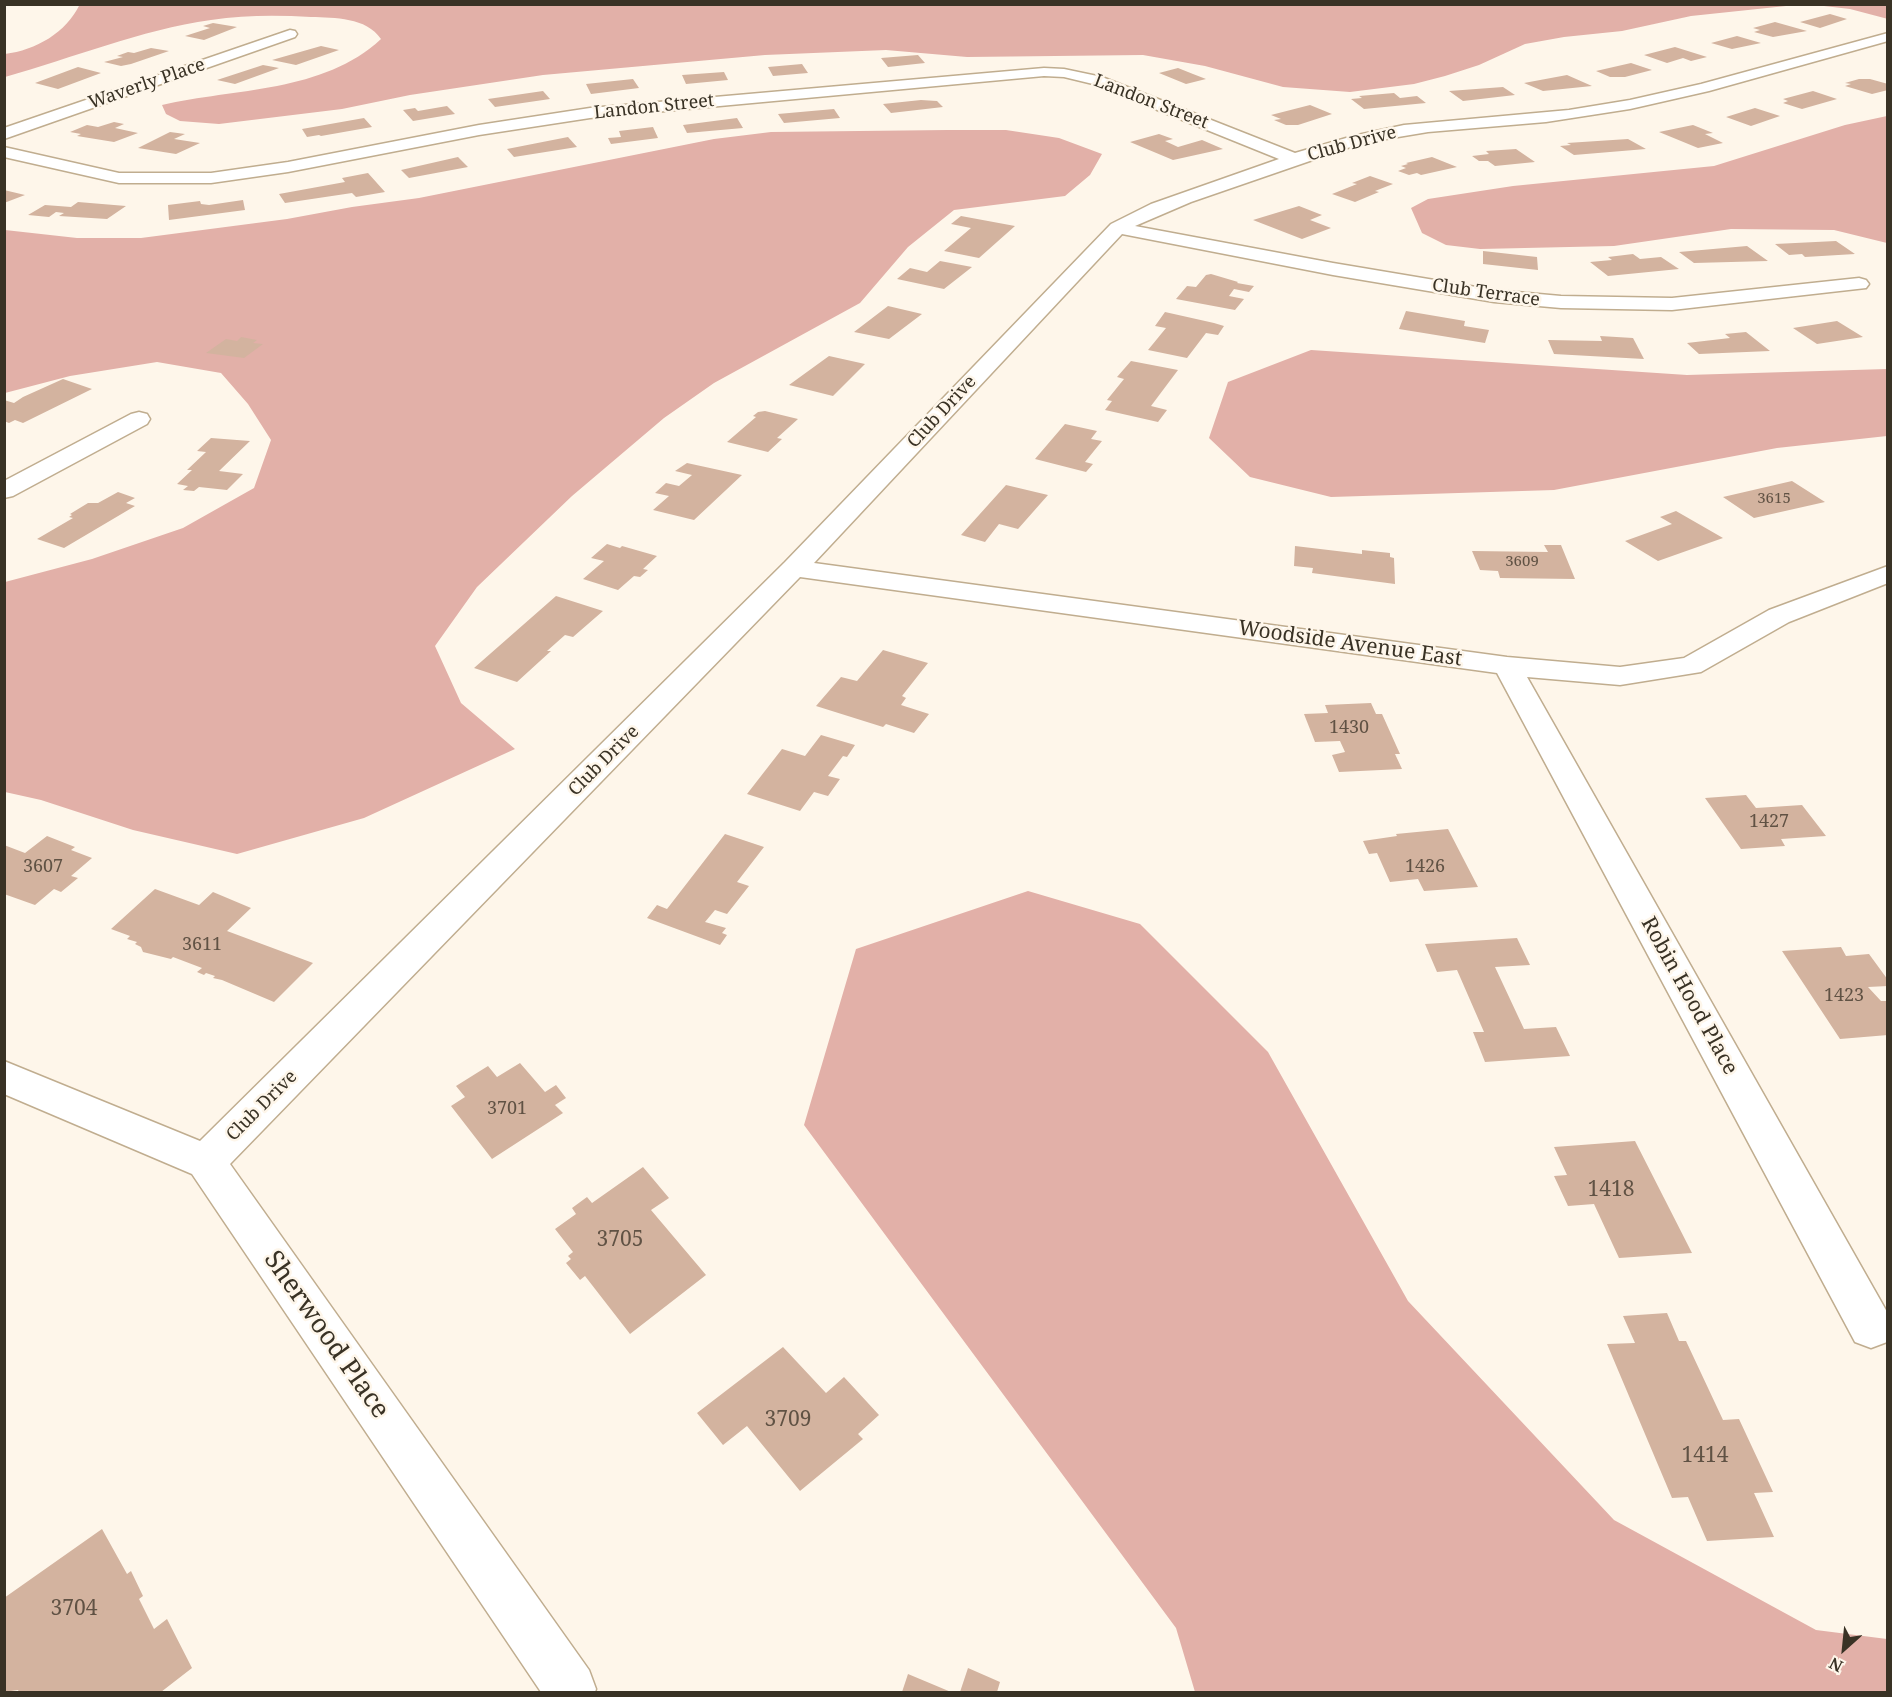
<!DOCTYPE html>
<style>
body{margin:0}
#map{position:relative;width:1892px;height:1697px;overflow:hidden;background:#fef6ea;font-family:"Noto Serif",serif}
canvas{display:block}
.frame{position:absolute;inset:0;border:6px solid #393225;pointer-events:none}
.north{position:absolute;left:1814px;top:1619px;width:60px;height:60px;-webkit-text-stroke:4px #fef6ea;paint-order:stroke;rotate:207deg;font-size:16px;font-weight:700;line-height:24px;text-align:center;color:#393225}
.north::after{content:'';display:block;margin:auto;width:21px;height:27px;background:#393225;clip-path:polygon(50% 0,100% 100%,50% 72%,0 100%)}
</style>
<div id="map">
<canvas width="1892" height="1697"></canvas>
<div class="frame"></div>
<div class="north">N</div>
</div>
<script>
const ctx = document.querySelector('canvas').getContext('2d');
ctx.lineJoin = 'round';
function fill(path, color) {
  ctx.fillStyle = color;
  ctx.fill(path, 'evenodd');
}
function stroke(path, color, width, dash) {
  ctx.strokeStyle = color;
  ctx.lineWidth = width;
  ctx.lineCap = dash ? 'butt' : 'round';
  ctx.setLineDash(dash || []);
  ctx.stroke(path);
}
function drawText(font, color, halo, rows, align = 'center') {
  ctx.font = font + ' "Noto Serif",serif';
  ctx.lineWidth = 5;
  ctx.setLineDash([]);
  ctx.textBaseline = 'middle';
  ctx.strokeStyle = halo;
  ctx.fillStyle = color;
  for (const [text, x, y, turn = 0] of rows) {
    ctx.save();
    ctx.translate(x, y);
    ctx.rotate((+turn || 0) * Math.PI / 180);
    ctx.textAlign = isNaN(turn) ? turn : align;
    if (halo) ctx.strokeText(text, 0, 0);
    ctx.fillText(text, 0, 0);
    ctx.restore();
  }
}
const forest = new Path2D(`
 M 80,4 L 1887,4 L 1888,19 L 1850,9 L 1824,6 L 1786,6 L 1691,16 L 1622,31 L 1564,37 L 1525,44 L 1479,65 L 1445,76 L 1414,84 L 1350,92 L 1283,87 L 1205,66 L 1143,55 L 967,57 L 886,50 L 765,55 L 543,75 L 410,95 L 342,109 L 219,124 L 180,121 L 166,114 L 162,105 C 235,88 323,93 381,39 C 366,17 335,18 311,17 C 277,15 244,15 211,20 C 140,30 73,58 5,77 L 5,54 C 36,50 66,33 80,4 Z
 M 1887,116 L 1887,243 L 1834,230 L 1731,229 L 1614,246 L 1480,249 L 1446,245 L 1422,233 L 1411,208 L 1428,199 L 1513,186 L 1714,166 L 1845,125 Z
 M 947,130 L 1006,130 L 1059,138 L 1102,154 L 1090,175 L 1065,196 L 954,210 L 908,247 L 860,303 L 714,383 L 664,418 L 572,496 L 477,587 L 435,646 L 461,703 L 515,749 L 364,818 L 237,854 L 133,830 L 41,800 L 5,792 L 5,582 L 92,559 L 183,528 L 254,488 L 271,440 L 248,404 L 221,373 L 157,362 L 70,376 L 5,393 L 5,230 L 77,238 L 141,238 L 287,219 L 352,207 L 419,198 L 714,139 L 771,132 Z
 M 1311,350 L 1687,375 L 1887,369 L 1887,436 L 1777,448 L 1554,490 L 1331,497 L 1250,477 L 1209,438 L 1228,382 Z
 M 1028,891 L 1140,924 L 1268,1052 L 1408,1301 L 1614,1520 L 1816,1630 L 1887,1639 L 1887,1692 L 1195,1692 L 1176,1628 L 804,1125 L 856,949 Z`);
const building = new Path2D(`
 M 1830,14 L 1847,19 L 1820,28 L 1800,22 Z
 M 1775,22 L 1807,31 L 1773,37 L 1754,32 L 1760,30 L 1753,28 Z
 M 213,23 L 237,27 L 204,40 L 185,36 L 210,28 L 203,26 Z
 M 1737,36 L 1761,43 L 1732,49 L 1711,43 Z
 M 321,46 L 339,50 L 296,65 L 272,60 Z
 M 1675,47 L 1707,57 L 1691,61 L 1683,58 L 1667,63 L 1644,55 Z
 M 151,48 L 169,51 L 131,64 L 121,66 L 104,62 L 123,57 L 117,56 L 128,52 L 134,53 Z
 M 918,55 L 925,63 L 888,67 L 881,58 Z
 M 1631,63 L 1652,70 L 1625,77 L 1610,77 L 1596,71 Z
 M 802,64 L 808,73 L 773,76 L 768,67 Z
 M 263,65 L 279,68 L 235,84 L 217,80 Z
 M 78,67 L 101,73 L 58,89 L 35,83 Z
 M 1178,68 L 1193,74 L 1206,79 L 1186,84 L 1159,73 Z
 M 724,72 L 728,80 L 686,84 L 682,75 Z
 M 1567,75 L 1592,86 L 1543,91 L 1524,83 Z
 M 633,79 L 639,88 L 591,94 L 586,84 Z
 M 1859,79 L 1870,79 L 1888,84 L 1888,90 L 1872,94 L 1845,86 L 1851,84 L 1845,83 Z
 M 1503,87 L 1515,95 L 1463,101 L 1449,91 Z
 M 543,91 L 550,99 L 495,107 L 488,99 Z
 M 1813,91 L 1837,99 L 1802,109 L 1783,103 L 1788,101 L 1783,99 Z
 M 1394,93 L 1400,98 L 1417,96 L 1426,103 L 1364,109 L 1351,99 L 1362,98 L 1359,96 Z
 M 921,100 L 937,101 L 943,107 L 891,113 L 883,104 Z
 M 1310,105 L 1332,114 L 1298,125 L 1286,125 L 1274,120 L 1281,119 L 1271,115 Z
 M 447,106 L 455,114 L 413,121 L 403,110 L 415,108 L 418,111 Z
 M 1755,108 L 1780,116 L 1751,126 L 1726,117 Z
 M 834,109 L 840,118 L 784,123 L 778,114 Z
 M 364,118 L 372,127 L 321,136 L 319,135 L 307,137 L 302,129 Z
 M 737,118 L 743,128 L 687,133 L 683,125 Z
 M 114,122 L 124,124 L 115,128 L 138,133 L 114,142 L 77,136 L 81,134 L 70,132 L 87,125 L 98,127 Z
 M 1693,125 L 1713,133 L 1705,134 L 1723,143 L 1698,148 L 1659,132 Z
 M 653,127 L 658,138 L 611,144 L 608,138 L 621,137 L 619,131 Z
 M 170,132 L 185,134 L 174,139 L 200,143 L 176,154 L 138,148 Z
 M 1159,134 L 1173,139 L 1165,141 L 1178,147 L 1202,140 L 1223,149 L 1173,160 L 1130,142 Z
 M 568,137 L 577,147 L 514,157 L 507,149 Z
 M 1628,139 L 1646,149 L 1574,155 L 1560,146 L 1571,145 L 1567,143 Z
 M 1516,149 L 1535,162 L 1495,166 L 1488,161 L 1479,161 L 1472,156 L 1489,154 L 1486,151 Z
 M 458,157 L 468,167 L 409,178 L 401,170 Z
 M 1432,157 L 1457,167 L 1421,175 L 1417,173 L 1409,175 L 1398,171 L 1406,168 L 1401,166 L 1408,164 L 1406,163 Z
 M 368,173 L 385,192 L 356,197 L 352,193 L 285,203 L 279,194 L 345,182 L 342,178 Z
 M 1370,176 L 1393,184 L 1375,191 L 1379,192 L 1355,202 L 1332,194 L 1357,184 L 1352,183 Z
 M 4,190 L 25,195 L 4,203 Z
 M 243,200 L 245,210 L 169,220 L 168,205 L 200,201 L 201,204 L 209,205 Z
 M 78,202 L 126,206 L 107,219 L 59,216 L 64,213 L 56,212 L 49,217 L 28,215 L 45,205 L 71,207 Z
 M 1299,206 L 1322,215 L 1310,220 L 1331,228 L 1302,239 L 1253,220 Z
 M 961,216 L 1015,226 L 979,258 L 944,251 L 971,228 L 951,224 Z
 M 1836,241 L 1855,254 L 1805,257 L 1802,254 L 1789,255 L 1775,244 Z
 M 1747,246 L 1768,261 L 1694,263 L 1679,252 Z
 M 1483,251 L 1537,257 L 1538,270 L 1483,264 Z
 M 1633,254 L 1640,259 L 1661,257 L 1679,269 L 1608,276 L 1590,262 L 1612,260 L 1608,257 Z
 M 940,261 L 972,267 L 944,289 L 897,279 L 910,268 L 927,272 Z
 M 1211,274 L 1238,282 L 1237,283 L 1254,286 L 1249,292 L 1234,289 L 1229,296 L 1244,299 L 1235,310 L 1176,299 L 1187,286 L 1196,287 L 1206,275 Z
 M 888,306 L 922,314 L 889,339 L 854,332 Z
 M 1406,311 L 1465,321 L 1464,326 L 1489,330 L 1485,343 L 1399,329 Z
 M 1165,312 L 1214,323 L 1224,326 L 1218,335 L 1206,333 L 1187,358 L 1148,350 L 1166,328 L 1155,326 Z
 M 1837,321 L 1863,337 L 1817,344 L 1793,328 Z
 M 1746,332 L 1770,351 L 1699,354 L 1687,343 L 1730,338 L 1725,334 Z
 M 1600,336 L 1633,338 L 1644,359 L 1554,354 L 1548,340 L 1602,341 Z
 M 241,337 L 257,340 L 253,343 L 263,344 L 244,358 L 206,353 L 226,339 L 237,341 Z
 M 829,356 L 865,364 L 833,396 L 789,385 Z
 M 1131,361 L 1178,370 L 1151,406 L 1167,410 L 1158,422 L 1105,410 L 1112,401 L 1107,400 L 1124,379 L 1117,377 Z
 M 63,379 L 92,389 L 23,423 L 15,420 L 9,423 L 4,421 L 4,400 L 14,403 L 23,397 Z
 M 765,411 L 798,419 L 777,438 L 782,439 L 768,452 L 727,442 L 756,417 L 753,416 L 758,412 Z
 M 1065,424 L 1097,431 L 1091,439 L 1102,441 L 1085,462 L 1093,464 L 1086,472 L 1035,459 Z
 M 211,438 L 250,441 L 219,471 L 243,474 L 227,490 L 199,487 L 194,491 L 183,490 L 188,486 L 177,484 L 192,470 L 187,470 L 206,452 L 197,451 Z
 M 687,463 L 742,475 L 694,520 L 653,510 L 669,496 L 655,493 L 666,483 L 679,486 L 692,475 L 675,471 Z
 M 1792,481 L 1825,502 L 1754,518 L 1723,497 Z
 M 1006,485 L 1048,495 L 1018,529 L 999,524 L 985,542 L 961,535 Z
 M 118,492 L 135,498 L 126,503 L 135,506 L 64,548 L 37,539 L 73,518 L 69,517 L 72,515 L 70,514 L 88,503 L 98,503 Z
 M 1676,511 L 1723,538 L 1658,561 L 1625,541 L 1672,524 L 1660,517 Z
 M 607,544 L 620,548 L 622,546 L 657,556 L 643,569 L 648,570 L 640,577 L 634,576 L 618,590 L 583,579 L 604,561 L 591,558 Z
 M 1544,545 L 1561,545 L 1575,579 L 1500,578 L 1498,571 L 1480,570 L 1472,551 L 1548,552 Z
 M 1295,546 L 1362,554 L 1362,550 L 1390,553 L 1390,557 L 1394,558 L 1395,584 L 1312,573 L 1313,568 L 1294,566 Z
 M 556,596 L 603,611 L 573,637 L 565,635 L 547,651 L 551,651 L 517,682 L 474,668 Z
 M 883,650 L 928,663 L 902,696 L 906,698 L 901,705 L 929,714 L 914,733 L 886,724 L 883,727 L 816,706 L 841,677 L 857,681 Z
 M 1371,703 L 1376,714 L 1382,714 L 1400,754 L 1395,754 L 1402,769 L 1339,772 L 1332,755 L 1345,752 L 1340,741 L 1315,742 L 1304,714 L 1328,713 L 1325,705 Z
 M 821,735 L 855,745 L 847,757 L 843,756 L 828,776 L 840,779 L 828,796 L 814,792 L 800,811 L 747,794 L 782,749 L 805,756 Z
 M 1746,795 L 1756,808 L 1802,805 L 1826,836 L 1781,839 L 1785,846 L 1741,849 L 1705,798 Z
 M 1448,829 L 1478,887 L 1424,891 L 1418,879 L 1390,882 L 1377,853 L 1369,854 L 1363,841 L 1397,836 L 1396,834 Z
 M 725,834 L 764,847 L 737,882 L 749,886 L 727,914 L 715,910 L 705,922 L 726,928 L 722,933 L 727,935 L 720,945 L 647,918 L 657,905 L 667,909 Z
 M 47,836 L 75,847 L 71,850 L 92,858 L 71,876 L 78,878 L 61,892 L 54,889 L 35,905 L 4,894 L 4,845 L 25,853 Z
 M 155,889 L 199,905 L 213,892 L 251,908 L 227,931 L 313,963 L 274,1002 L 222,980 L 213,978 L 215,976 L 206,973 L 204,975 L 197,972 L 202,968 L 173,957 L 171,959 L 143,952 L 141,947 L 135,944 L 137,942 L 127,939 L 130,936 L 111,929 Z
 M 1517,938 L 1530,965 L 1495,967 L 1524,1029 L 1556,1027 L 1570,1056 L 1485,1062 L 1473,1032 L 1484,1032 L 1457,970 L 1437,972 L 1425,944 Z
 M 1841,947 L 1846,956 L 1869,954 L 1888,980 L 1888,986 L 1868,987 L 1881,1001 L 1888,1001 L 1888,1035 L 1840,1039 L 1782,951 Z
 M 520,1063 L 545,1092 L 556,1085 L 566,1098 L 555,1105 L 563,1113 L 492,1159 L 451,1106 L 465,1097 L 456,1086 L 488,1066 L 497,1077 Z
 M 1635,1141 L 1692,1253 L 1619,1258 L 1594,1204 L 1568,1206 L 1554,1176 L 1567,1175 L 1554,1147 Z
 M 643,1167 L 669,1198 L 651,1210 L 706,1275 L 630,1334 L 585,1276 L 580,1280 L 566,1263 L 571,1259 L 568,1256 L 573,1252 L 555,1229 L 576,1214 L 572,1208 L 587,1197 L 592,1203 Z
 M 1667,1313 L 1679,1341 L 1686,1341 L 1723,1420 L 1739,1419 L 1773,1492 L 1754,1493 L 1774,1537 L 1707,1541 L 1688,1497 L 1672,1498 L 1607,1344 L 1635,1343 L 1623,1316 Z
 M 783,1347 L 826,1393 L 844,1377 L 879,1415 L 858,1434 L 863,1439 L 800,1491 L 747,1426 L 723,1445 L 697,1413 Z
 M 102,1529 L 127,1574 L 131,1571 L 143,1596 L 139,1599 L 154,1629 L 167,1619 L 192,1668 L 161,1692 L 19,1692 L 18,1690 L 4,1692 L 4,1598 Z
 M 968,1668 L 1000,1682 L 997,1692 L 960,1692 Z
 M 908,1674 L 951,1692 L 902,1692 Z`);
const minor = new Path2D(`
 M 290,30 L 295,31 L 297,34 L 295,37 L 4,139 L 4,128 Z
 M 1888,33 L 1888,41 L 1709,91 L 1630,109 L 1546,122 L 1428,132 L 1362,143 L 1191,202 L 1135,226 L 1333,263 L 1494,290 L 1561,296 L 1672,298 L 1859,278 L 1866,280 L 1869,284 L 1866,288 L 1672,310 L 1561,308 L 1494,302 L 1333,275 L 1122,234 L 814,563 L 1507,657 L 1620,667 L 1684,658 L 1769,610 L 1888,566 L 1888,583 L 1789,622 L 1701,672 L 1620,685 L 1527,677 L 1887,1312 L 1887,1342 L 1871,1348 L 1855,1342 L 1497,673 L 800,577 L 230,1164 L 589,1670 L 596,1689 L 595,1692 L 541,1692 L 192,1174 L 4,1094 L 4,1061 L 200,1141 L 785,562 L 1111,224 L 1151,204 L 1279,159 L 1093,84 L 1064,77 L 1044,76 L 590,118 L 479,135 L 288,172 L 211,183 L 119,183 L 4,157 L 4,147 L 119,173 L 211,173 L 288,162 L 479,125 L 590,108 L 1044,68 L 1064,69 L 1102,77 L 1295,153 L 1353,136 L 1404,125 L 1569,110 L 1630,100 L 1701,84 Z
 M 139,412 L 147,414 L 150,419 L 147,424 L 13,496 L 4,498 L 4,481 L 131,414 Z`);
const farNumbernames = [
 ["3615",1774,499],
 ["3609",1522,562]
];
const farStreetnames = [
 ["Waverly Place",147,84,-19],
 ["Landon Street",1151,102,21],
 ["Landon Street",654,107,-6],
 ["Club Drive",1352,144,-15],
 ["Club Terrace",1486,293,8],
 ["Club Drive",942,412,-47],
 ["Club Drive",604,761,-45],
 ["Club Drive",262,1106,-45]
];
const numberNames = [
 ["1430",1349,728],
 ["1427",1769,822],
 ["3607",43,867],
 ["1426",1425,867],
 ["3611",202,945],
 ["1423",1844,996],
 ["3701",507,1109]
];
const streetNames = [
 ["Woodside Avenue East",1350,644,8],
 ["Robin Hood Place",1689,996,61]
];
const nearNumbernames = [
 ["1418",1611,1190],
 ["3705",620,1240],
 ["3709",788,1420],
 ["1414",1705,1456],
 ["3704",74,1609]
];
const nearStreetnames = [
 ["Sherwood Place",326,1335,55]
];
fill(forest, '#e2b0a8');
fill(building, '#d3b39f');
stroke(minor, '#c0ad8f', 3);
fill(minor, '#fff');
drawText('15px', '#605244', null, farNumbernames);
drawText('18px', '#393225', '#fef6ea', farStreetnames);
drawText('18px', '#605244', null, numberNames);
drawText('21px', '#393225', '#fef6ea', streetNames);
drawText('21px', '#605244', null, nearNumbernames);
drawText('26px', '#393225', '#fef6ea', nearStreetnames);
</script>
